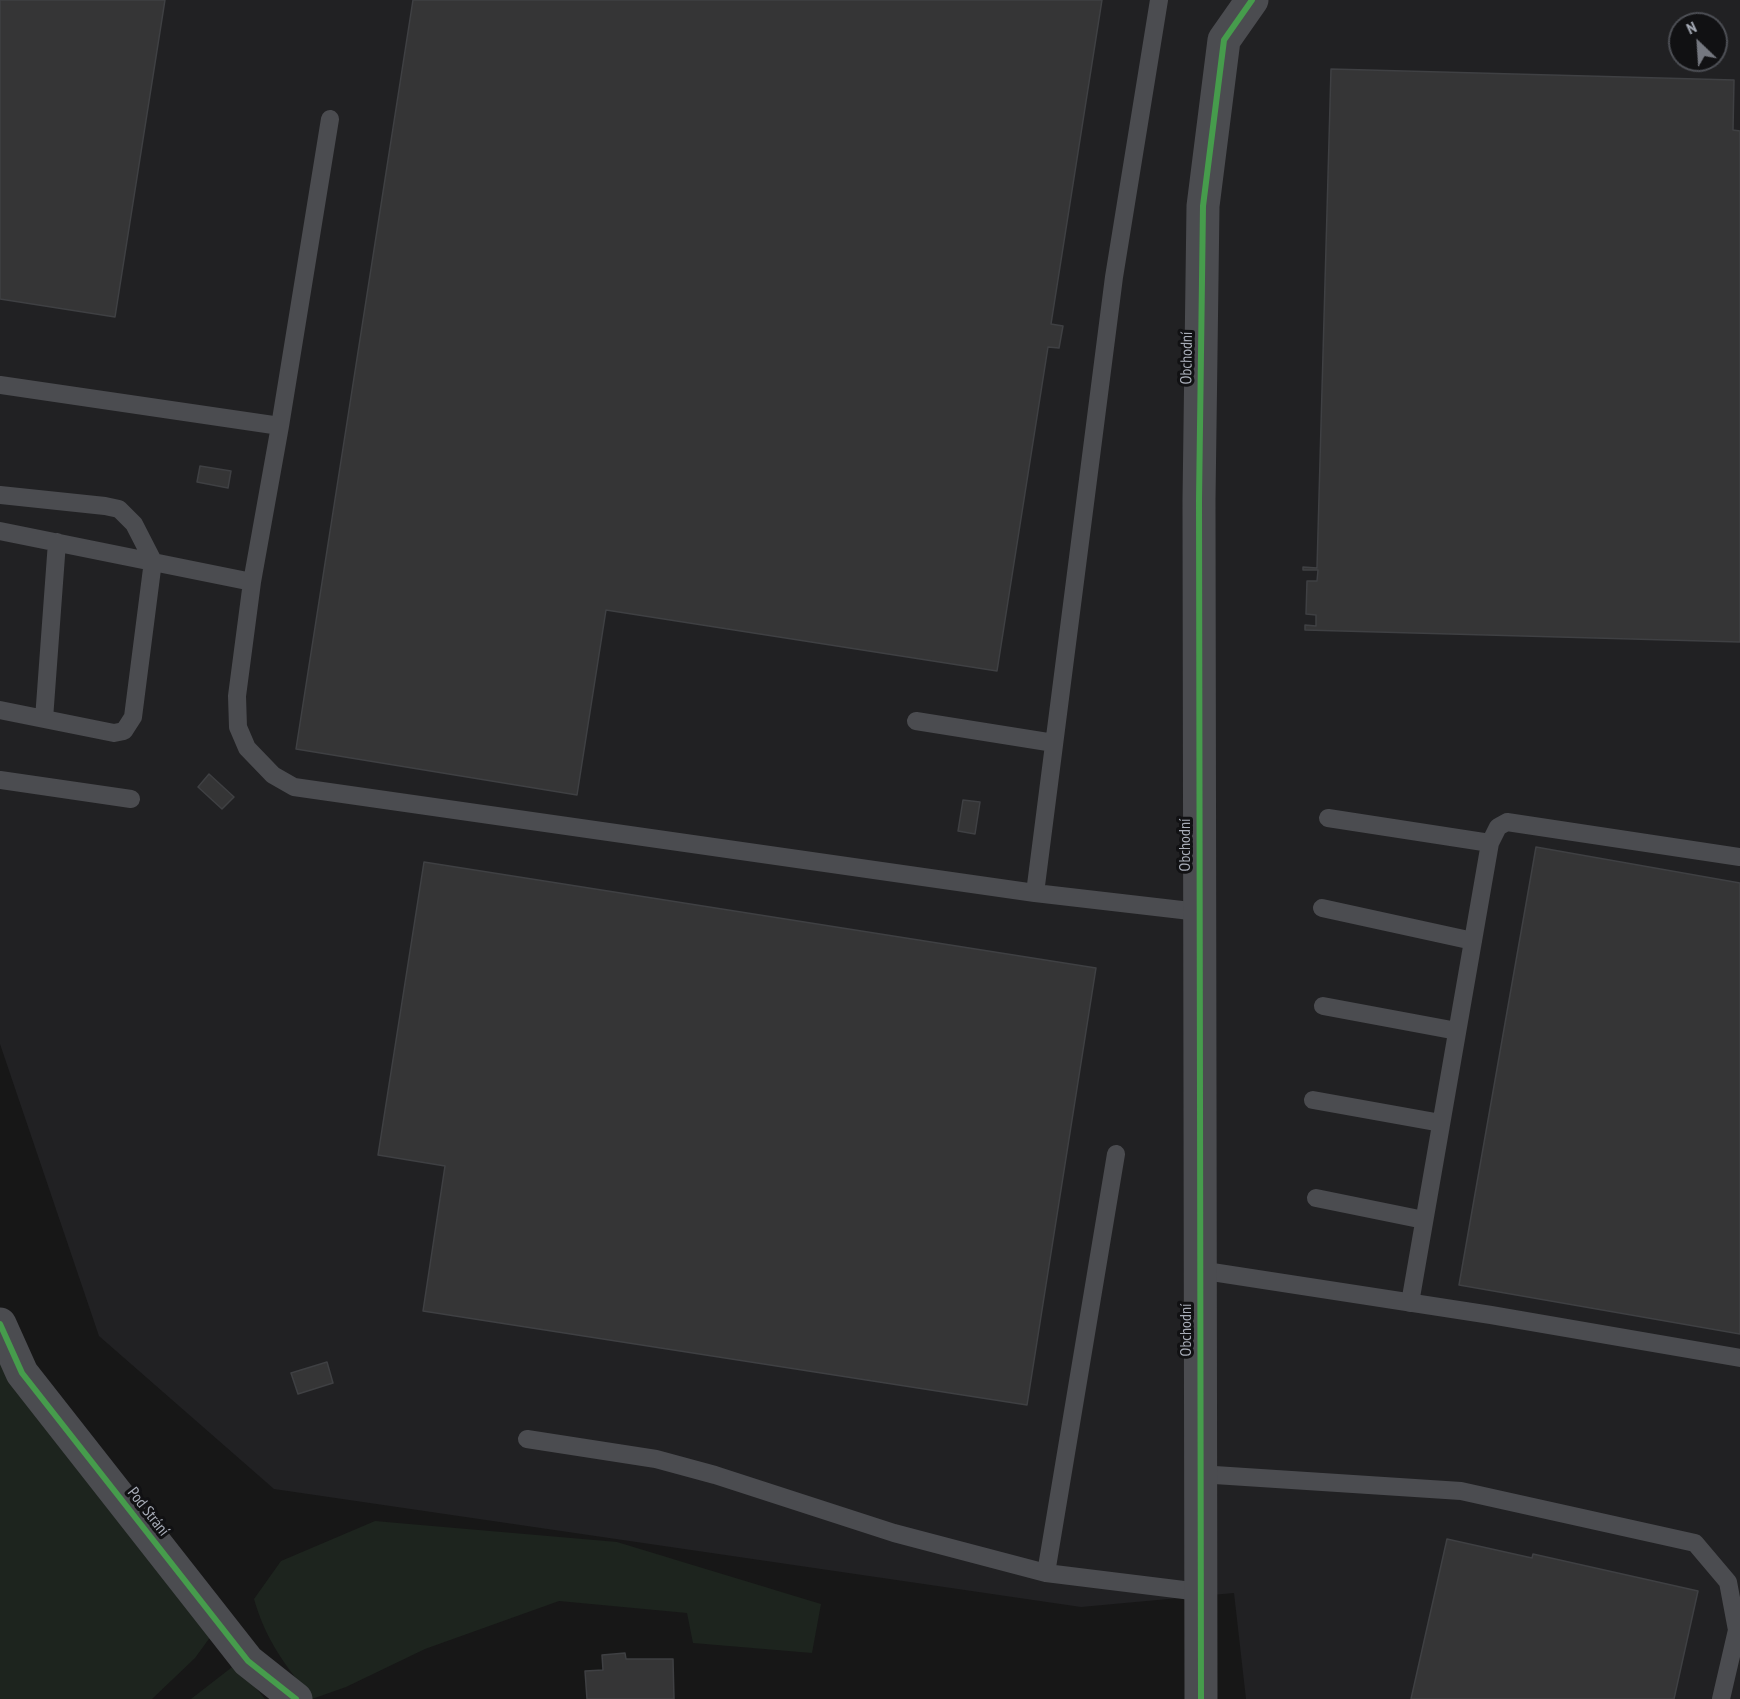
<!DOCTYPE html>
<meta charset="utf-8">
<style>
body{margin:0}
#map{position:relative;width:1740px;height:1699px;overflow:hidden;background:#171717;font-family:"PT Sans Narrow",sans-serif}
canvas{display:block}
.north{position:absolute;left:1668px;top:12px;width:60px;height:60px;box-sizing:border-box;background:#111113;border:2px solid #4d4f55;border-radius:50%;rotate:335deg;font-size:16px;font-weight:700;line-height:24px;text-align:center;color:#a8adb8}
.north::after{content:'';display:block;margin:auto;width:21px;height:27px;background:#757880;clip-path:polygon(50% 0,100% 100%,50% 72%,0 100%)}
</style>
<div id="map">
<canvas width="1740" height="1699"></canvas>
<div class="north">N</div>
</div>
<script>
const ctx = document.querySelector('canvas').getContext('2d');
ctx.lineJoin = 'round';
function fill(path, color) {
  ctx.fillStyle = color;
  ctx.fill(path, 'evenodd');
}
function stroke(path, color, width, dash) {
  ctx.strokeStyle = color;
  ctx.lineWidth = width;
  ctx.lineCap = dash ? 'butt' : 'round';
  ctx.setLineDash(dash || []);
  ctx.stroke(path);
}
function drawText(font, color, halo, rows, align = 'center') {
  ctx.font = font + ' "PT Sans Narrow",sans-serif';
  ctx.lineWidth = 6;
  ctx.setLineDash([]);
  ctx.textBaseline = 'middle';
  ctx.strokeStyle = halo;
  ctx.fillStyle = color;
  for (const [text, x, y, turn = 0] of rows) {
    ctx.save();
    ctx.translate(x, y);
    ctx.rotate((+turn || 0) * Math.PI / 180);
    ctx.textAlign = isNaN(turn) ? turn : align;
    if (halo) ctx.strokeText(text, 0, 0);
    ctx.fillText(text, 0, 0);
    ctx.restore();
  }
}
const built = new Path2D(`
 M 0,0 L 1740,0 L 1740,1699 L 1246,1699 L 1234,1593 L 1081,1607 L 274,1489 L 99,1336 L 0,1044 ZM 1680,24 L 1716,24 L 1716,60 L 1680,60 Z`);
const green = new Path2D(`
 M 0,1342 L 211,1636 L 195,1658 L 152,1699 L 0,1699 Z
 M 375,1521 L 617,1542 L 821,1604 L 812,1653 L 693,1643 L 687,1613 L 559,1601 L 425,1649 L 346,1687 L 312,1699 C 286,1666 266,1641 254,1599 L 281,1561 Z
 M 236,1664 L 265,1699 L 191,1699 Z`);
const building = new Path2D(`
 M 0,0 L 165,0 L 115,317 L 0,299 Z
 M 413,0 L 1102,0 L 1051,324 L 1063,326 L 1059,348 L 1048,347 L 997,671 L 606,610 L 577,795 L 296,749 Z
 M 1331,69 L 1734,80 L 1733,130 L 1740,131 L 1740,642 L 1305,630 L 1305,625 L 1316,626 L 1316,615 L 1306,614 L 1307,581 L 1317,581 L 1318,570 L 1303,570 L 1303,567 L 1317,568 Z
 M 200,466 L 231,471 L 228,488 L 197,482 Z
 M 209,774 L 234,797 L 222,809 L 198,787 Z
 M 963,800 L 980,802 L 975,834 L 958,831 Z
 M 1536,847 L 1740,883 L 1740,1334 L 1459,1285 Z
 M 424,862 L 1096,968 L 1027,1405 L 423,1311 L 445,1166 L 378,1155 Z
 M 327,1362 L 333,1383 L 298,1394 L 291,1373 Z
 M 1447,1539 L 1532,1558 L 1533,1554 L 1698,1591 L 1674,1699 L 1411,1699 Z
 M 625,1653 L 626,1659 L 673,1659 L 674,1699 L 587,1699 L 585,1671 L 603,1670 L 602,1655 Z`);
const service = new Path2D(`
 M 330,119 L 280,426 L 252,582 L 237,696 L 238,727 L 247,748 L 273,775 L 294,787 L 1035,893 L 1199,912
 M 0,385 L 280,426
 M 0,495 L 105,506 L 119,509 L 134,524 L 153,561 L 133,717 L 124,731 L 114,733 L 0,710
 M 0,531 L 252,582
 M 44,719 L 57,542
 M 916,721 L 1054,743
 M 0,780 L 131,799
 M 1328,818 L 1490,843
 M 1035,893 L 1114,277 L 1159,0
 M 1322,908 L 1473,941
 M 1323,1006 L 1457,1031
 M 1313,1100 L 1441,1123
 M 1316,1198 L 1424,1220
 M 1199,1270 L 1491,1315 L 1740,1358
 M 1410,1303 L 1490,843 L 1498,827 L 1507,822 L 1740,857
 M 527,1439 L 656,1459 L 715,1475 L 894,1533 L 1046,1573 L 1200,1592
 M 1199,1474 L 1461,1491 L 1695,1543 L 1728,1582 L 1737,1630 L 1721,1699
 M 1046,1573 L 1116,1154`);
const minor = new Path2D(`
 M 0,1324 L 22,1373 L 248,1661 L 296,1699
 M 1201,1699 L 1199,500 L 1203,206 L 1224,40 L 1252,0`);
const cycleway = new Path2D(`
 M 0,1324 L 22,1373 L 248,1661 L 296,1699
 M 1201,1699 L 1199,500 L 1203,206 L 1224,40 L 1252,0`);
const streetNames = [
 ["Obchodní",1187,358,-89],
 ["Obchodní",1185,845,-90],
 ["Obchodní",1186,1330,-90],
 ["Pod Strání",148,1512,52]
];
fill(built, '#212123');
fill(green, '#1d241e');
fill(building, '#353536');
stroke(building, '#3f4043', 1.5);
stroke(service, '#4b4c50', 18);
stroke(minor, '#4b4c50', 33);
stroke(cycleway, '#469c4c', 6);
drawText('16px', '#a8adb8', '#111113', streetNames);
</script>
